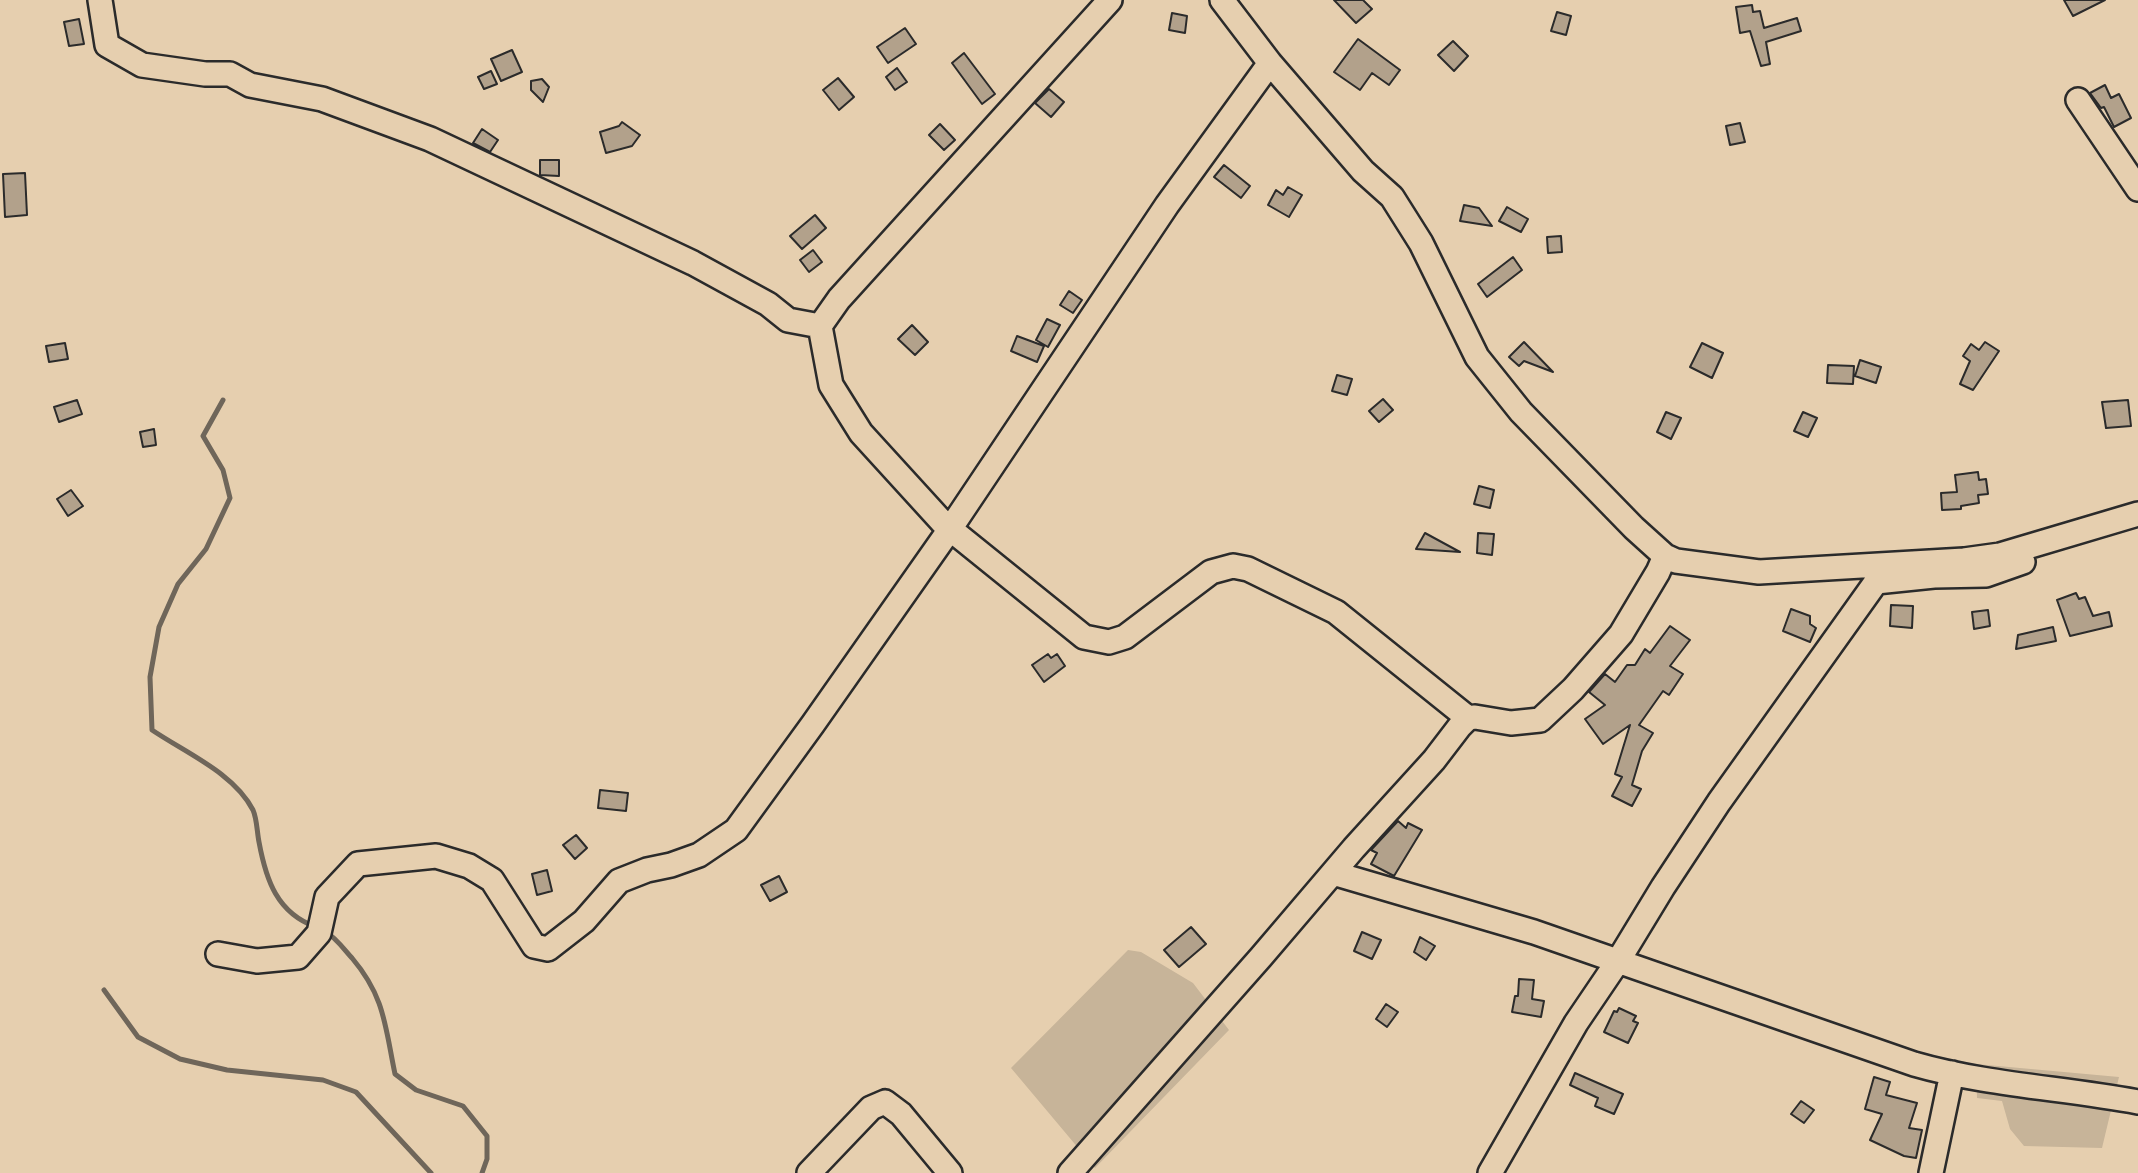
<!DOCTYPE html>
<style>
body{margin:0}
canvas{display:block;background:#e6cfaf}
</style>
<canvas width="2138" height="1173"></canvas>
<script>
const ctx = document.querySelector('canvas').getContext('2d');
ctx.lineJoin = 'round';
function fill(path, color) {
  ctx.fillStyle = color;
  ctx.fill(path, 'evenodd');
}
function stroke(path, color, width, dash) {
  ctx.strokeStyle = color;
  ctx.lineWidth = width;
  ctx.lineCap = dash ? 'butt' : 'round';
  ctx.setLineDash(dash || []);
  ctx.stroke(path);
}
const green = new Path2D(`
 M 1128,950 L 1141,952 L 1193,983 L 1229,1030 L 1095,1168 L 1011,1068 Z
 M 1976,1064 L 2119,1077 L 2102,1148 L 2024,1146 L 2010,1129 L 2002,1101 L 1977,1098 Z`);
const stream = new Path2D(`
 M 223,400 L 203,436 L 223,470 L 230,498 L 206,549 L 178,584 L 159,627 L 150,677 L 152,730 C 186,753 234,773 253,810 C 257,819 257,832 259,842 C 266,880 277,913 316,927
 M 325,931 C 336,938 343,948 352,958 C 385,997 385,1026 395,1074 L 416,1090 L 463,1106 L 487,1136 L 487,1159 L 482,1173
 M 104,990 L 138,1037 L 180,1059 L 227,1070 L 323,1080 L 356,1092 L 431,1173`);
const building = new Path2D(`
 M 1334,0 L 1363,0 L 1372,9 L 1356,23 Z
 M 2064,0 L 2105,0 L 2073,16 Z
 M 1752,5 L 1753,12 L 1760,11 L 1764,28 L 1797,18 L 1801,31 L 1766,42 L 1770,64 L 1761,66 L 1750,31 L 1740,33 L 1736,7 Z
 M 1557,12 L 1571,16 L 1566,35 L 1551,31 Z
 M 1172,13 L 1187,16 L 1185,33 L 1169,30 Z
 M 79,19 L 84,44 L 69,46 L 64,22 Z
 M 905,28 L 916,44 L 888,63 L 877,47 Z
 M 1358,39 L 1400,70 L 1389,85 L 1372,73 L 1360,90 L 1334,72 Z
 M 1453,41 L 1468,56 L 1454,71 L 1438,55 Z
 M 512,50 L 522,72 L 501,81 L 491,59 Z
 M 964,53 L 995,94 L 982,104 L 952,63 Z
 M 897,68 L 907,82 L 895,90 L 886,77 Z
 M 491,71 L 497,84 L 484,89 L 478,77 Z
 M 838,78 L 854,97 L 839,110 L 823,90 Z
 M 542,79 L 549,87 L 543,102 L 531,90 L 531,81 Z
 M 2105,85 L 2111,98 L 2119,94 L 2131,118 L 2114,127 L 2104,107 L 2101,108 L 2090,93 Z
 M 1049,89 L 1064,102 L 1051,117 L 1035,103 Z
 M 622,122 L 640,135 L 632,146 L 606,153 L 600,132 L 619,126 Z
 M 1740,123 L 1745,142 L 1730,145 L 1726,126 Z
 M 940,124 L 955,140 L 944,150 L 929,135 Z
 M 482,129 L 498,140 L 490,152 L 473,143 Z
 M 540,160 L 559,160 L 559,176 L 540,175 Z
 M 1224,165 L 1250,186 L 1241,198 L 1214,177 Z
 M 25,173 L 27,215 L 5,217 L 3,174 Z
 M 1288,187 L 1302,195 L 1289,217 L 1268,205 L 1276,190 L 1283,195 Z
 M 1464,205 L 1479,208 L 1492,226 L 1460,221 Z
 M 1507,207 L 1528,219 L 1521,232 L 1499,221 Z
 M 815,215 L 826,228 L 802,249 L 790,236 Z
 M 1561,236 L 1562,252 L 1548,253 L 1547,237 Z
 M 813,250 L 822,262 L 809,272 L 800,260 Z
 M 1513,257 L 1522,270 L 1487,297 L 1478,284 Z
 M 1069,291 L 1082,300 L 1073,313 L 1060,305 Z
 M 1047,319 L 1060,325 L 1048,347 L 1036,340 Z
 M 912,325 L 928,342 L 915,355 L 898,339 Z
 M 1017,336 L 1044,346 L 1037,362 L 1011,351 Z
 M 1524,342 L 1553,372 L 1524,361 L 1519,366 L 1509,357 Z
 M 1985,342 L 1999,351 L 1973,390 L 1960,384 L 1970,361 L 1963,356 L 1971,344 L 1979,350 Z
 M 65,343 L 68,359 L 49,362 L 46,346 Z
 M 1702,343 L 1723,353 L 1712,378 L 1690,367 Z
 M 1860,360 L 1881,367 L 1876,383 L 1855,376 Z
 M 1828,365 L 1854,366 L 1853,384 L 1827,383 Z
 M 1337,375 L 1352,379 L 1347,395 L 1332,391 Z
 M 1383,399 L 1393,410 L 1379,422 L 1369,411 Z
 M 77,400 L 82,414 L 59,422 L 54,407 Z
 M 2128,400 L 2131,426 L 2106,428 L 2102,402 Z
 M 1666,412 L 1681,418 L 1671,439 L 1657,432 Z
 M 1803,412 L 1817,418 L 1808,437 L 1794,431 Z
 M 154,429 L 156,445 L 143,447 L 140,432 Z
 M 1978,472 L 1979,480 L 1986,479 L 1988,494 L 1978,495 L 1979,503 L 1961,506 L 1961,509 L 1942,510 L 1941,493 L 1957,492 L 1955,475 Z
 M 1479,486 L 1494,490 L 1490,508 L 1474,504 Z
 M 71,490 L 83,506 L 68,516 L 57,499 Z
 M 1425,533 L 1460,552 L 1416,549 Z
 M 1478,533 L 1494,534 L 1492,555 L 1477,553 Z
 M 2076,593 L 2079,599 L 2085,597 L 2093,616 L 2109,612 L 2112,626 L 2070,636 L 2057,600 Z
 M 1891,605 L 1913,606 L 1912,628 L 1890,626 Z
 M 1791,609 L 1810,616 L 1810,624 L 1816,628 L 1810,642 L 1783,631 Z
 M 1988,610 L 1990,626 L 1974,629 L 1972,612 Z
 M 1670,626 L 1690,640 L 1670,666 L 1683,674 L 1669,695 L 1663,691 L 1639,725 L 1653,733 L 1642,751 L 1632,785 L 1641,789 L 1632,806 L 1612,796 L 1622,777 L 1615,774 L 1630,725 L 1603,744 L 1585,719 L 1605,705 L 1589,692 L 1605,674 L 1615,682 L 1627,665 L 1635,665 L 1645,649 L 1650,653 Z
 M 2053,627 L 2056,641 L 2016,649 L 2018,635 Z
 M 1048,654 L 1051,658 L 1057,654 L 1065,666 L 1044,682 L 1032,665 Z
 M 600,790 L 628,793 L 626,811 L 598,808 Z
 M 1398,821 L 1406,828 L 1408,823 L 1422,830 L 1394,876 L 1371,864 L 1377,853 L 1371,850 Z
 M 576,835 L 587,848 L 575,859 L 563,845 Z
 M 547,870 L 552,891 L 537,895 L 532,874 Z
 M 779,876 L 787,892 L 770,901 L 761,885 Z
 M 1191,927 L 1206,944 L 1179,967 L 1164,950 Z
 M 1362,932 L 1381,940 L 1372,959 L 1354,951 Z
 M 1420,937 L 1435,946 L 1426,960 L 1414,952 Z
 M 1519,979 L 1534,980 L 1532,999 L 1544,1001 L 1541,1017 L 1512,1012 L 1515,996 L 1518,996 Z
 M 1386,1004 L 1398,1012 L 1387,1027 L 1376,1019 Z
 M 1619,1008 L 1636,1016 L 1633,1021 L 1638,1023 L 1628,1043 L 1604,1032 L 1614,1011 L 1617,1012 Z
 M 1575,1073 L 1623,1094 L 1614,1114 L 1595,1106 L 1598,1098 L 1570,1085 Z
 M 1874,1077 L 1890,1082 L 1886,1095 L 1917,1103 L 1909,1128 L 1922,1130 L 1916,1158 L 1904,1156 L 1870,1140 L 1882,1114 L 1865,1109 Z
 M 1801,1101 L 1814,1110 L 1804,1123 L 1791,1114 Z`);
const minor = new Path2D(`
 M 100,0 L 107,45 L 142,65 L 205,74 L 230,74 L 250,85 L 322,99 L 430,139 L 693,263 L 768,304 L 788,320 L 820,326 L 839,299 L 1110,0
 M 1222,0 L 1270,63 L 1363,171 L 1392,197 L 1421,243 L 1477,357 L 1521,412 L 1634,528 L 1665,556 L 1676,561 L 1759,572 L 1964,560 L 2000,555 L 2138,514
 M 2078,100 L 2138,189
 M 820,326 L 831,385 L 861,433 L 944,524 L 1084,637 L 1109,642 L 1125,637 L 1211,572 L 1233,566 L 1248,569 L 1336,612 L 1468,718
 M 1333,873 L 1534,932 L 1914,1064 C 1987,1085 2064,1088 2138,1102
 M 218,954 L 257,961 L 298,957 L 319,933 L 327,897 L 358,864 L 436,856 L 469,866 L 492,880 L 534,946 L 548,949 L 584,921 L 619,881 L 647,870 L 671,865 L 699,855 L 736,830 L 813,724 L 950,529 L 1167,205 L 1270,63
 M 809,1173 L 871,1108 L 885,1102 L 901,1114 L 950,1173
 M 1070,1173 L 1261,957 L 1354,848 L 1434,760 L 1460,726 L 1468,718 L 1475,717 L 1511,723 L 1540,720 L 1573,689 L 1621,634 L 1658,572 L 1665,556
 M 1490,1173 L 1576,1023 L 1618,961 L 1663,887 L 1719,802 L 1876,582 L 1934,576 L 1986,575 L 2023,562
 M 1931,1173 L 1952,1073`);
fill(green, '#c7b499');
stroke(stream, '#6f665a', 5);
fill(building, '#b2a18b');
stroke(building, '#2b2b2b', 2);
stroke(minor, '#2b2b2b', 28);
stroke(minor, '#e6cfaf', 23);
</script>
